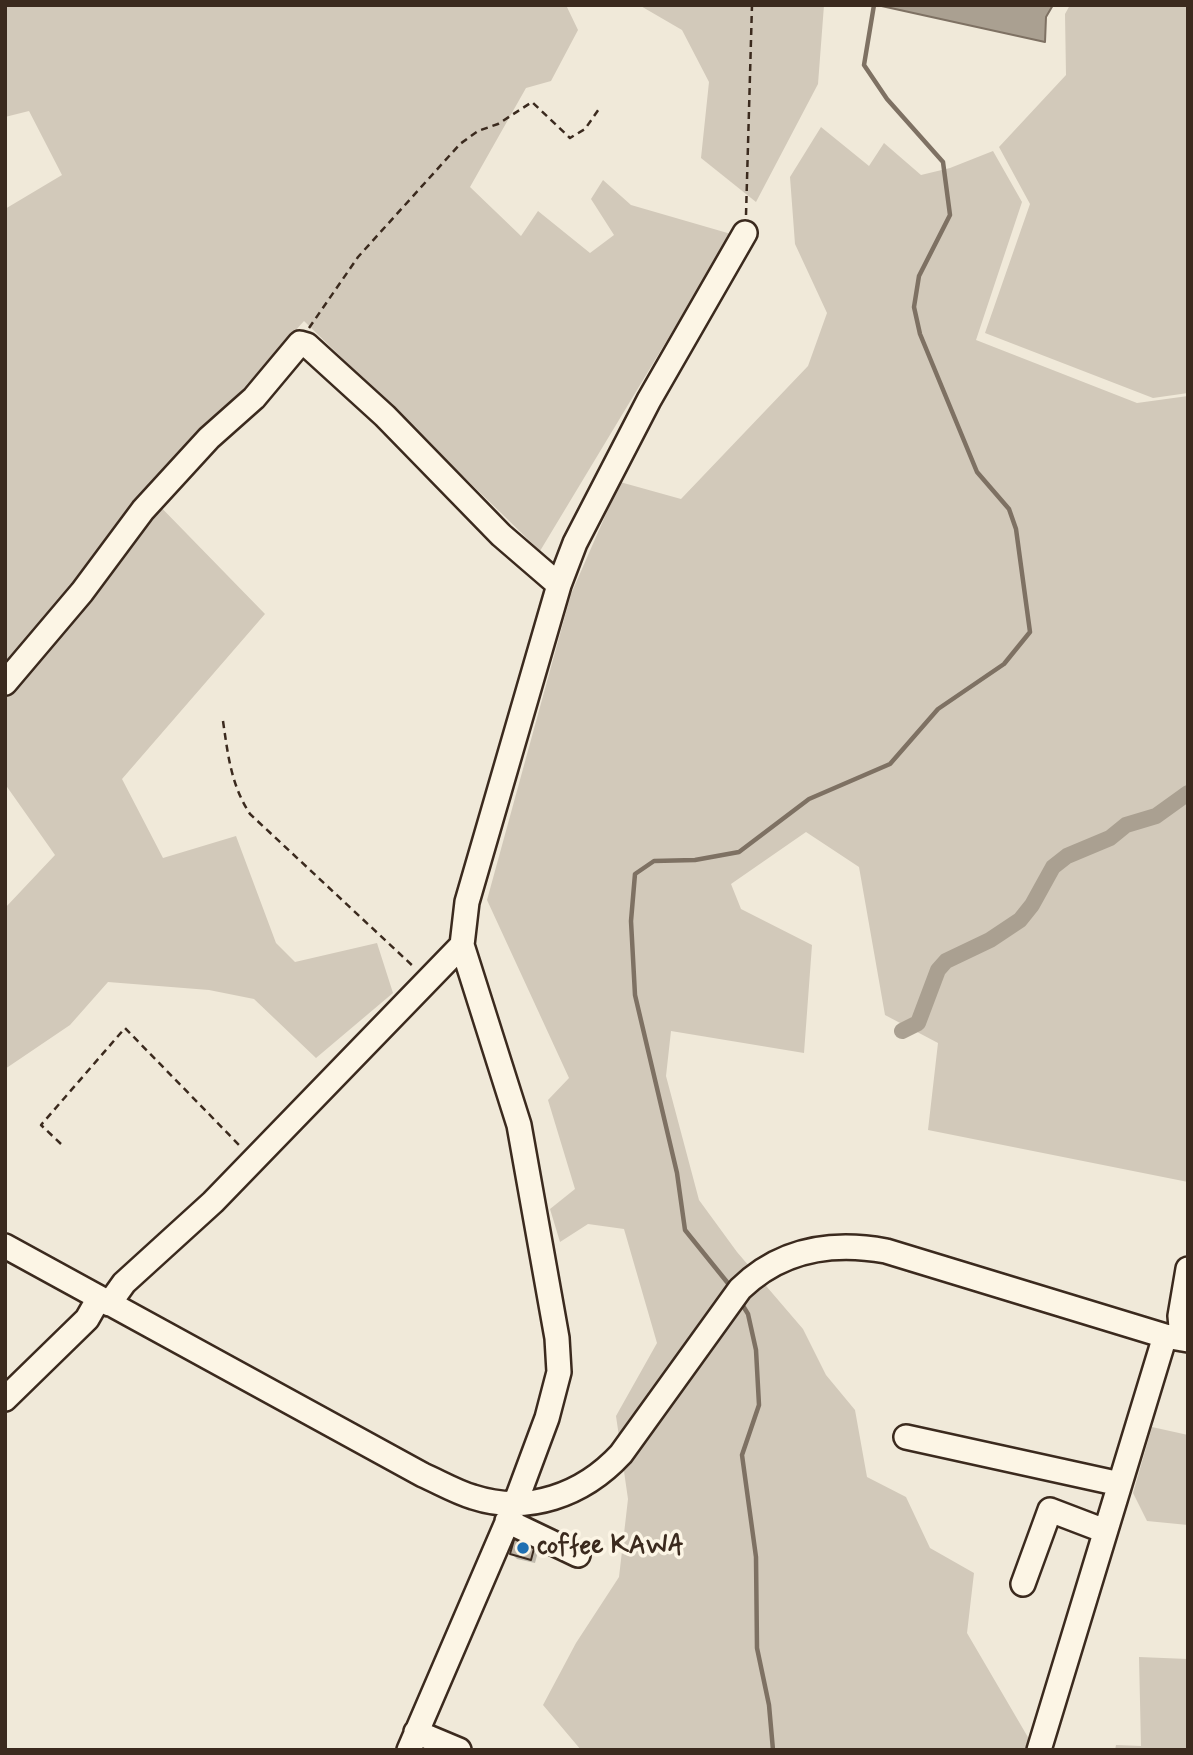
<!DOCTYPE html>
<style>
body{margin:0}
#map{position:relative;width:1193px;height:1755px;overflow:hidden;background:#f0e9d9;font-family:Mynerve,sans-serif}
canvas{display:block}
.frame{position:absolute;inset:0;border:7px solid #3b2a1e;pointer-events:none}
</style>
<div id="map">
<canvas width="1193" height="1755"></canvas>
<div class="frame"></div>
</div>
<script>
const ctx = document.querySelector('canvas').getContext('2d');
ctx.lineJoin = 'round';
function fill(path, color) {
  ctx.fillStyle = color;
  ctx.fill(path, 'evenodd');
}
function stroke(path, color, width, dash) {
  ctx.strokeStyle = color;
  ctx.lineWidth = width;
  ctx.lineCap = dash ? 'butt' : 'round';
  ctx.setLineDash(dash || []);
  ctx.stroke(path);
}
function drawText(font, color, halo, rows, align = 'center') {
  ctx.font = font + ' Mynerve,sans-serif';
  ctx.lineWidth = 7;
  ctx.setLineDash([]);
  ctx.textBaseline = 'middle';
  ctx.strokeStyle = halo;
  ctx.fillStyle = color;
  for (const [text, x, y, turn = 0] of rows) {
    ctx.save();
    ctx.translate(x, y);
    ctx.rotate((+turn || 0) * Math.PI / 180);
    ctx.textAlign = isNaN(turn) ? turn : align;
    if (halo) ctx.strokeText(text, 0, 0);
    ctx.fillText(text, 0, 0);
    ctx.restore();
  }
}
const green = new Path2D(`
 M 5,5 L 566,5 L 578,30 L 551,81 L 526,88 L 470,187 L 521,236 L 538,211 L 590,253 L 614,235 L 591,199 L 603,180 L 631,205 L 731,234 L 540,551 L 304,321 L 148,494 L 265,614 L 122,779 L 163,858 L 236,836 L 276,943 L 295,962 L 377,943 L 393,993 L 316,1058 L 254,999 L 209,990 L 108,982 L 70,1025 L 5,1069 L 5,908 L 55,855 L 5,784 L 5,209 L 62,175 L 29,111 L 5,117 Z
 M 639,5 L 824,5 L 818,84 L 756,202 L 701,158 L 709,82 L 682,30 Z
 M 1070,5 L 1188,5 L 1188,393 L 1153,398 L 985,333 L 1030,204 L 999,147 L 1066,75 L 1065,14 Z
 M 821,127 L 869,166 L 884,143 L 921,175 L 950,168 L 993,151 L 1022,202 L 976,340 L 1137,403 L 1188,396 L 1188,1182 L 928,1130 L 938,1043 L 885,1015 L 859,867 L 806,832 L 731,884 L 741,909 L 812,945 L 804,1053 L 671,1031 L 666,1076 L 699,1200 L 737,1252 L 803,1329 L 826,1375 L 855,1410 L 867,1477 L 906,1497 L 930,1548 L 974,1573 L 967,1633 L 1029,1739 L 1024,1750 L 581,1750 L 543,1705 L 576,1643 L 619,1577 L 628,1499 L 616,1416 L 657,1343 L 624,1229 L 588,1224 L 560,1242 L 550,1209 L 575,1189 L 548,1100 L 569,1078 L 487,900 L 571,594 L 620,482 L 681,499 L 808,366 L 827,313 L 795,244 L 790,177 Z
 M 1152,1427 L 1188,1435 L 1188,1525 L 1147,1521 L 1133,1493 Z
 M 1139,1657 L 1188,1659 L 1188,1750 L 1115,1750 L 1116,1745 L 1141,1746 Z`);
const water = new Path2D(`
 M 877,5 L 1053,5 L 1046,17 L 1045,42 Z`);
const shadow = new Path2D(`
 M 517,1538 L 539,1548 L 535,1563 L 517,1559 L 512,1554 Z`);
const stream = new Path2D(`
 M 731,1287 L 685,1230 L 677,1173 L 635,995 L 631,921 L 635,874 L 654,861 L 695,860 L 739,852 L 809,799 L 890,764 L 938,709 L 1004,664 L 1030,632 L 1016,529 L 1009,509 L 977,472 L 920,334 L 914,307 L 919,276 L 950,215 L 943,162 L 887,99 L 864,65 L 874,5
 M 740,1301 L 748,1314 L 756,1350 L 759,1405 L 742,1455 L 756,1557 L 757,1648 L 769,1705 L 773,1750`);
const canal = new Path2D(`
 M 902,1031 L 918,1023 L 938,970 L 946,961 L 990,940 L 1020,920 L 1032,905 L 1053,867 L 1067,856 L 1110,838 L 1126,825 L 1156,816 L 1188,793`);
const building = new Path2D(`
 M 515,1536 L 536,1541 L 531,1560 L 510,1554 Z`);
const path = new Path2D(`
 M 746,215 L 752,5
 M 309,328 L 358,257 L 460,144 L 478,131 L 498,124 L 532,102 L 570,138 L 585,129 L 599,109
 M 223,721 C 228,755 231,785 250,814 L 415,968
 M 61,1144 L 41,1125 L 125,1028 L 242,1148`);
const minor = new Path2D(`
 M 5,683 L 82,592 L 143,510 L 209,438 L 254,398 L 300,343 L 307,345 L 385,416 L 501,535 L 559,585
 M 5,1246 L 423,1475 C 439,1482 456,1492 473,1497 C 528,1515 583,1495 621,1454 L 740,1289 C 781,1249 832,1241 886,1251 L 1165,1336 L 1188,1340
 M 109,1304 L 124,1283 L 213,1202 L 462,945
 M 1182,1339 L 1180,1316 L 1188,1269
 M 5,1399 L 87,1319 L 99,1298
 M 906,1437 L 1120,1484
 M 507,1521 L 578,1555
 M 1023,1584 L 1050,1510 L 1105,1531
 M 416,1732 L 459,1750
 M 409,1750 L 515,1504 L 547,1418 L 559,1372 L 557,1338 L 519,1125 L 462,945 L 467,902 L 559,585 L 575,543 L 649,400 L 745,233
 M 1039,1750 L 1165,1336`);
const markers = [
 [523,1548,7,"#1f6fb2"]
];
const poiNames = [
 ["coffee KAWA",537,1548]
];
fill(green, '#d2c9ba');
fill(water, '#aaa091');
stroke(water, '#7e7163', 2);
fill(shadow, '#0003');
stroke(stream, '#7e7163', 4.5);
stroke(canal, '#aaa091', 16);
fill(building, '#beb3a4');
stroke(building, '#3b2a1e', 2);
stroke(minor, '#3b2a1e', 28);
stroke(path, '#3b2a1e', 2.5, [7, 5]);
stroke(minor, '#fcf5e5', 23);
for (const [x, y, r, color] of markers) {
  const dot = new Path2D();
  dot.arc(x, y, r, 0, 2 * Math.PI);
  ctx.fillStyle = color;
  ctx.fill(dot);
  stroke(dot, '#fcf5e5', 2.5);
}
drawText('bold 26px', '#3b2a1e', '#fcf5e5', poiNames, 'left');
</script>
